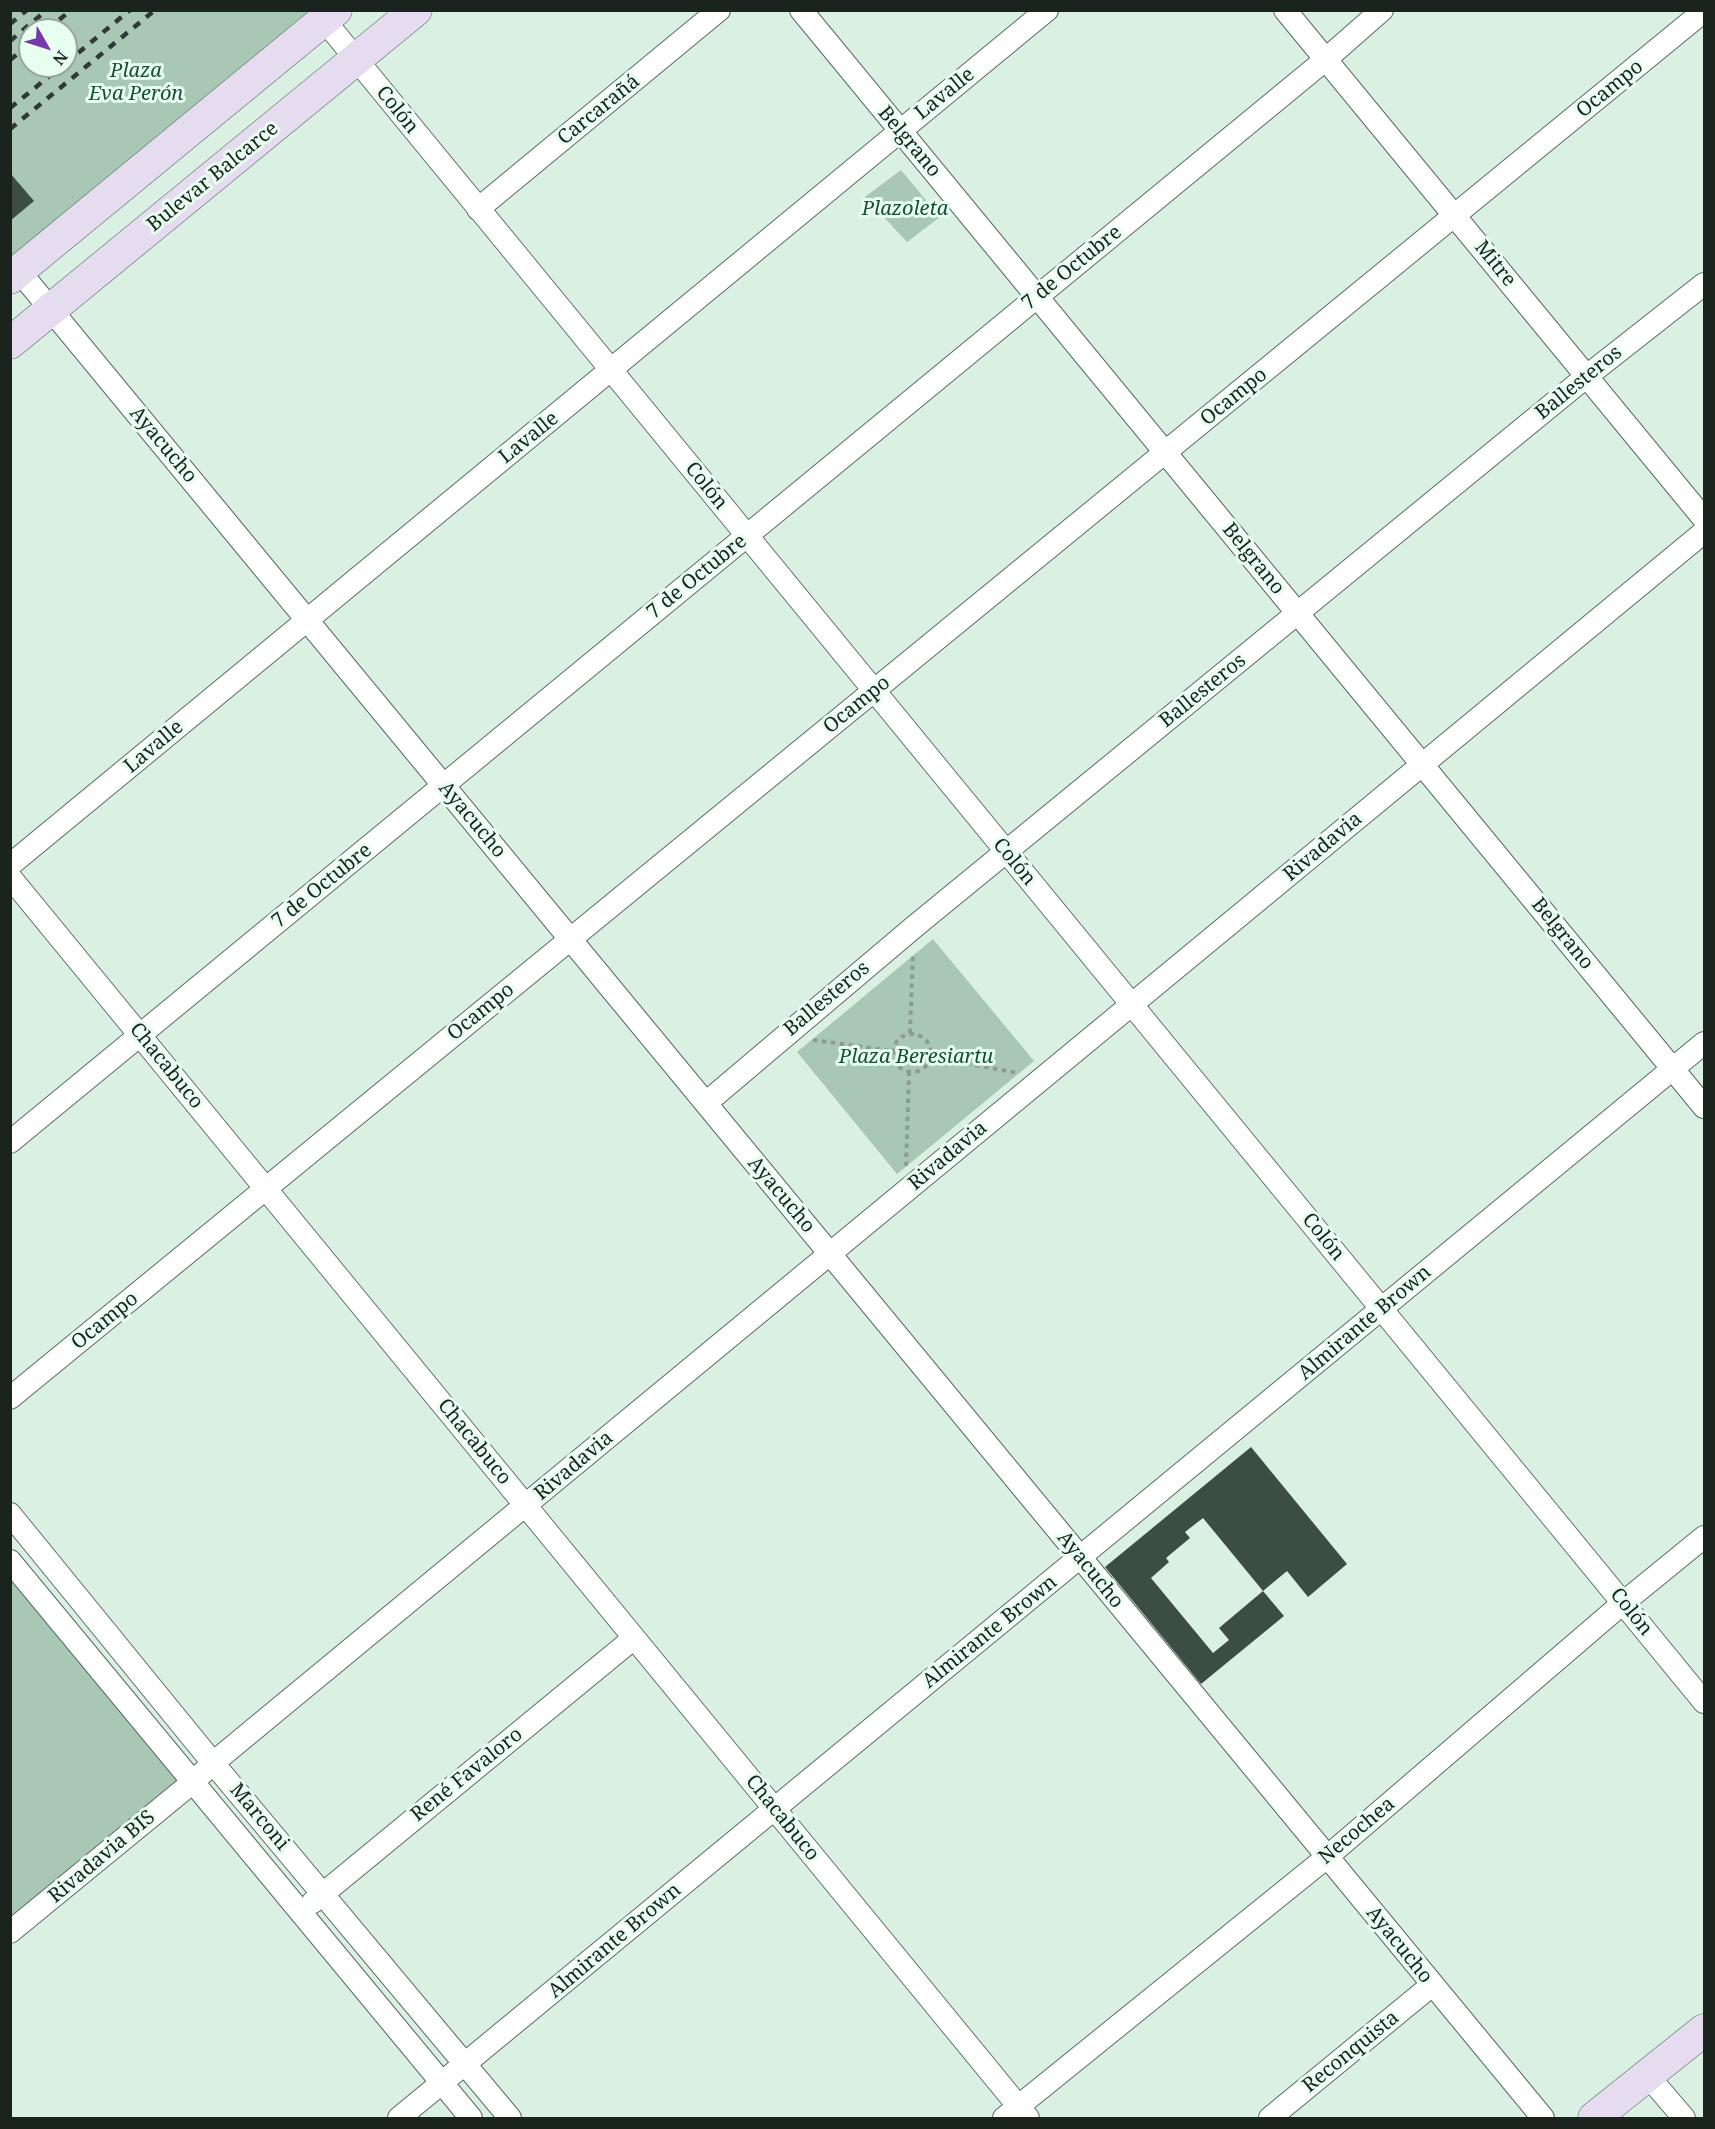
<!DOCTYPE html>
<meta charset="utf-8">
<style>
body{margin:0}
#map{position:relative;width:1715px;height:2129px;overflow:hidden;background:#daf0e3;font-family:"Noto Serif",serif}
canvas{display:block}
.frame{position:absolute;inset:0;border:12px solid #1b231e;pointer-events:none}
.north{position:absolute;left:18px;top:18px;width:60px;height:60px;box-sizing:border-box;background:#e7fef0;border:2px solid #95a69c;border-radius:50%;rotate:129deg;font-size:16px;font-weight:700;line-height:24px;text-align:center;color:#1b231e}
.north::after{content:'';display:block;margin:auto;width:21px;height:27px;background:#7638ad;clip-path:polygon(50% 0,100% 100%,50% 72%,0 100%)}
</style>
<div id="map">
<canvas width="1715" height="2129"></canvas>
<div class="frame"></div>
<div class="north">N</div>
</div>
<script>
const ctx = document.querySelector('canvas').getContext('2d');
ctx.lineJoin = 'round';
function fill(path, color) {
  ctx.fillStyle = color;
  ctx.fill(path, 'evenodd');
}
function stroke(path, color, width, dash) {
  ctx.strokeStyle = color;
  ctx.lineWidth = width;
  ctx.lineCap = dash ? 'butt' : 'round';
  ctx.setLineDash(dash || []);
  ctx.stroke(path);
}
function drawText(font, color, halo, rows, align = 'center') {
  ctx.font = font + ' "Noto Serif",serif';
  ctx.lineWidth = 6;
  ctx.setLineDash([]);
  ctx.textBaseline = 'middle';
  ctx.strokeStyle = halo;
  ctx.fillStyle = color;
  for (const [text, x, y, turn = 0] of rows) {
    ctx.save();
    ctx.translate(x, y);
    ctx.rotate((+turn || 0) * Math.PI / 180);
    ctx.textAlign = isNaN(turn) ? turn : align;
    if (halo) ctx.strokeText(text, 0, 0);
    ctx.fillText(text, 0, 0);
    ctx.restore();
  }
}
const green = new Path2D(`
 M 11,11 L 336,11 L 11,278 ZM 30,30 L 66,30 L 66,66 L 30,66 Z
 M 901,170 L 940,217 L 907,242 L 865,197 Z
 M 933,939 L 1034,1061 L 897,1174 L 797,1052 Z
 M 10,1561 L 193,1782 L 10,1932 Z`);
const building = new Path2D(`
 M 10,173 L 34,201 L 10,221 Z
 M 1251,1447 L 1347,1564 L 1308,1597 L 1287,1571 L 1263,1591 L 1284,1616 L 1201,1684 L 1105,1567 ZM 1203,1518 L 1263,1591 L 1219,1628 L 1229,1640 L 1213,1653 L 1151,1578 L 1169,1562 L 1166,1558 L 1190,1538 L 1185,1532 Z`);
const path = new Path2D(`
 M 910,1033 L 913,956
 M893 1053a19 19 0 1 1 38 0a19 19 0 1 1-38 0Z
 M 813,1040 L 892,1051
 M 931,1057 L 1018,1073
 M 906,1166 L 909,1072`);
const minor = new Path2D(`
 M 801,10 L 1704,1107
 M 1285,10 L 1704,519
 M 324,20 L 1704,1702
 M 478,209 L 719,10
 M 19,271 L 1543,2118
 M 10,865 L 1047,10
 M 10,877 L 1028,2118
 M 706,1103 L 914,927 L 1587,376 L 1704,284
 M 10,1142 L 1325,60 L 1382,10
 M 10,1398 L 1704,11
 M 10,1514 L 213,1763 L 510,2118
 M 10,1561 L 471,2118
 M 313,1902 L 634,1638
 M 10,1932 L 193,1782 L 213,1763 L 1704,532
 M 1648,2076 L 1684,2118
 M 399,2118 L 1704,1043
 M 1004,2118 L 1327,1857 L 1623,1603 L 1704,1537
 M 1270,2118 L 1432,1985`);
const secondary = new Path2D(`
 M 10,278 L 336,10
 M 10,343 L 416,10
 M 1594,2118 L 1704,2030`);
const rail = new Path2D(`
 M 10,24 L 27,10
 M 47,30 L 71,10
 M 10,41 L 47,10
 M 10,60 L 30,44
 M 66,63 L 130,10
 M 10,108 L 62,66
 M 10,129 L 155,10`);
const parkNames = [
 ["Plaza",136,71],
 ["Eva Perón",136,94],
 ["Plazoleta",905,209],
 ["Plaza Beresiartu",916,1057]
];
const streetNames = [
 ["Ocampo",1610,89,-39],
 ["Lavalle",945,94,-39],
 ["Colón",397,110,51],
 ["Carcarañá",599,110,-39],
 ["Belgrano",909,142,50],
 ["Bulevar Balcarce",213,177,-39],
 ["Mitre",1495,264,51],
 ["7 de Octubre",1072,268,-39],
 ["Ballesteros",1579,383,-39],
 ["Ocampo",1234,397,-39],
 ["Lavalle",529,438,-39],
 ["Ayacucho",163,445,50],
 ["Colón",706,486,51],
 ["Belgrano",1253,559,51],
 ["7 de Octubre",697,577,-39],
 ["Ballesteros",1203,691,-39],
 ["Ocampo",857,705,-39],
 ["Lavalle",154,747,-40],
 ["Ayacucho",472,820,50],
 ["Rivadavia",1323,847,-40],
 ["Colón",1014,862,50],
 ["7 de Octubre",322,886,-39],
 ["Belgrano",1562,934,51],
 ["Ballesteros",827,999,-40],
 ["Ocampo",481,1012,-39],
 ["Chacabuco",166,1066,51],
 ["Rivadavia",948,1156,-40],
 ["Ayacucho",781,1195,50],
 ["Colón",1323,1237,51],
 ["Ocampo",105,1321,-39],
 ["Almirante Brown",1365,1323,-40],
 ["Chacabuco",474,1442,51],
 ["Rivadavia",574,1466,-40],
 ["Ayacucho",1090,1570,51],
 ["Colón",1631,1612,51],
 ["Almirante Brown",990,1632,-39],
 ["René Favaloro",467,1775,-39],
 ["Marconi",259,1817,50],
 ["Chacabuco",782,1818,51],
 ["Necochea",1357,1831,-40],
 ["Rivadavia BIS",102,1857,-40],
 ["Almirante Brown",615,1941,-40],
 ["Ayacucho",1399,1945,51],
 ["Reconquista",1351,2052,-39]
];
fill(green, '#a9c7b5');
fill(building, '#3c4e44');
stroke(minor, '#596c61', 24);
stroke(secondary, '#596c61', 33);
stroke(path, '#8c9c92', 4, [4.5, 4.5]);
stroke(minor, '#fff', 22);
stroke(secondary, '#e5dcef', 32);
stroke(rail, '#303a34', 4.5, [8, 8]);
drawText('italic 20px', '#174f35', '#e7fef0', parkNames);
drawText('20px', '#1b231e', '#e7fef0', streetNames);
</script>
